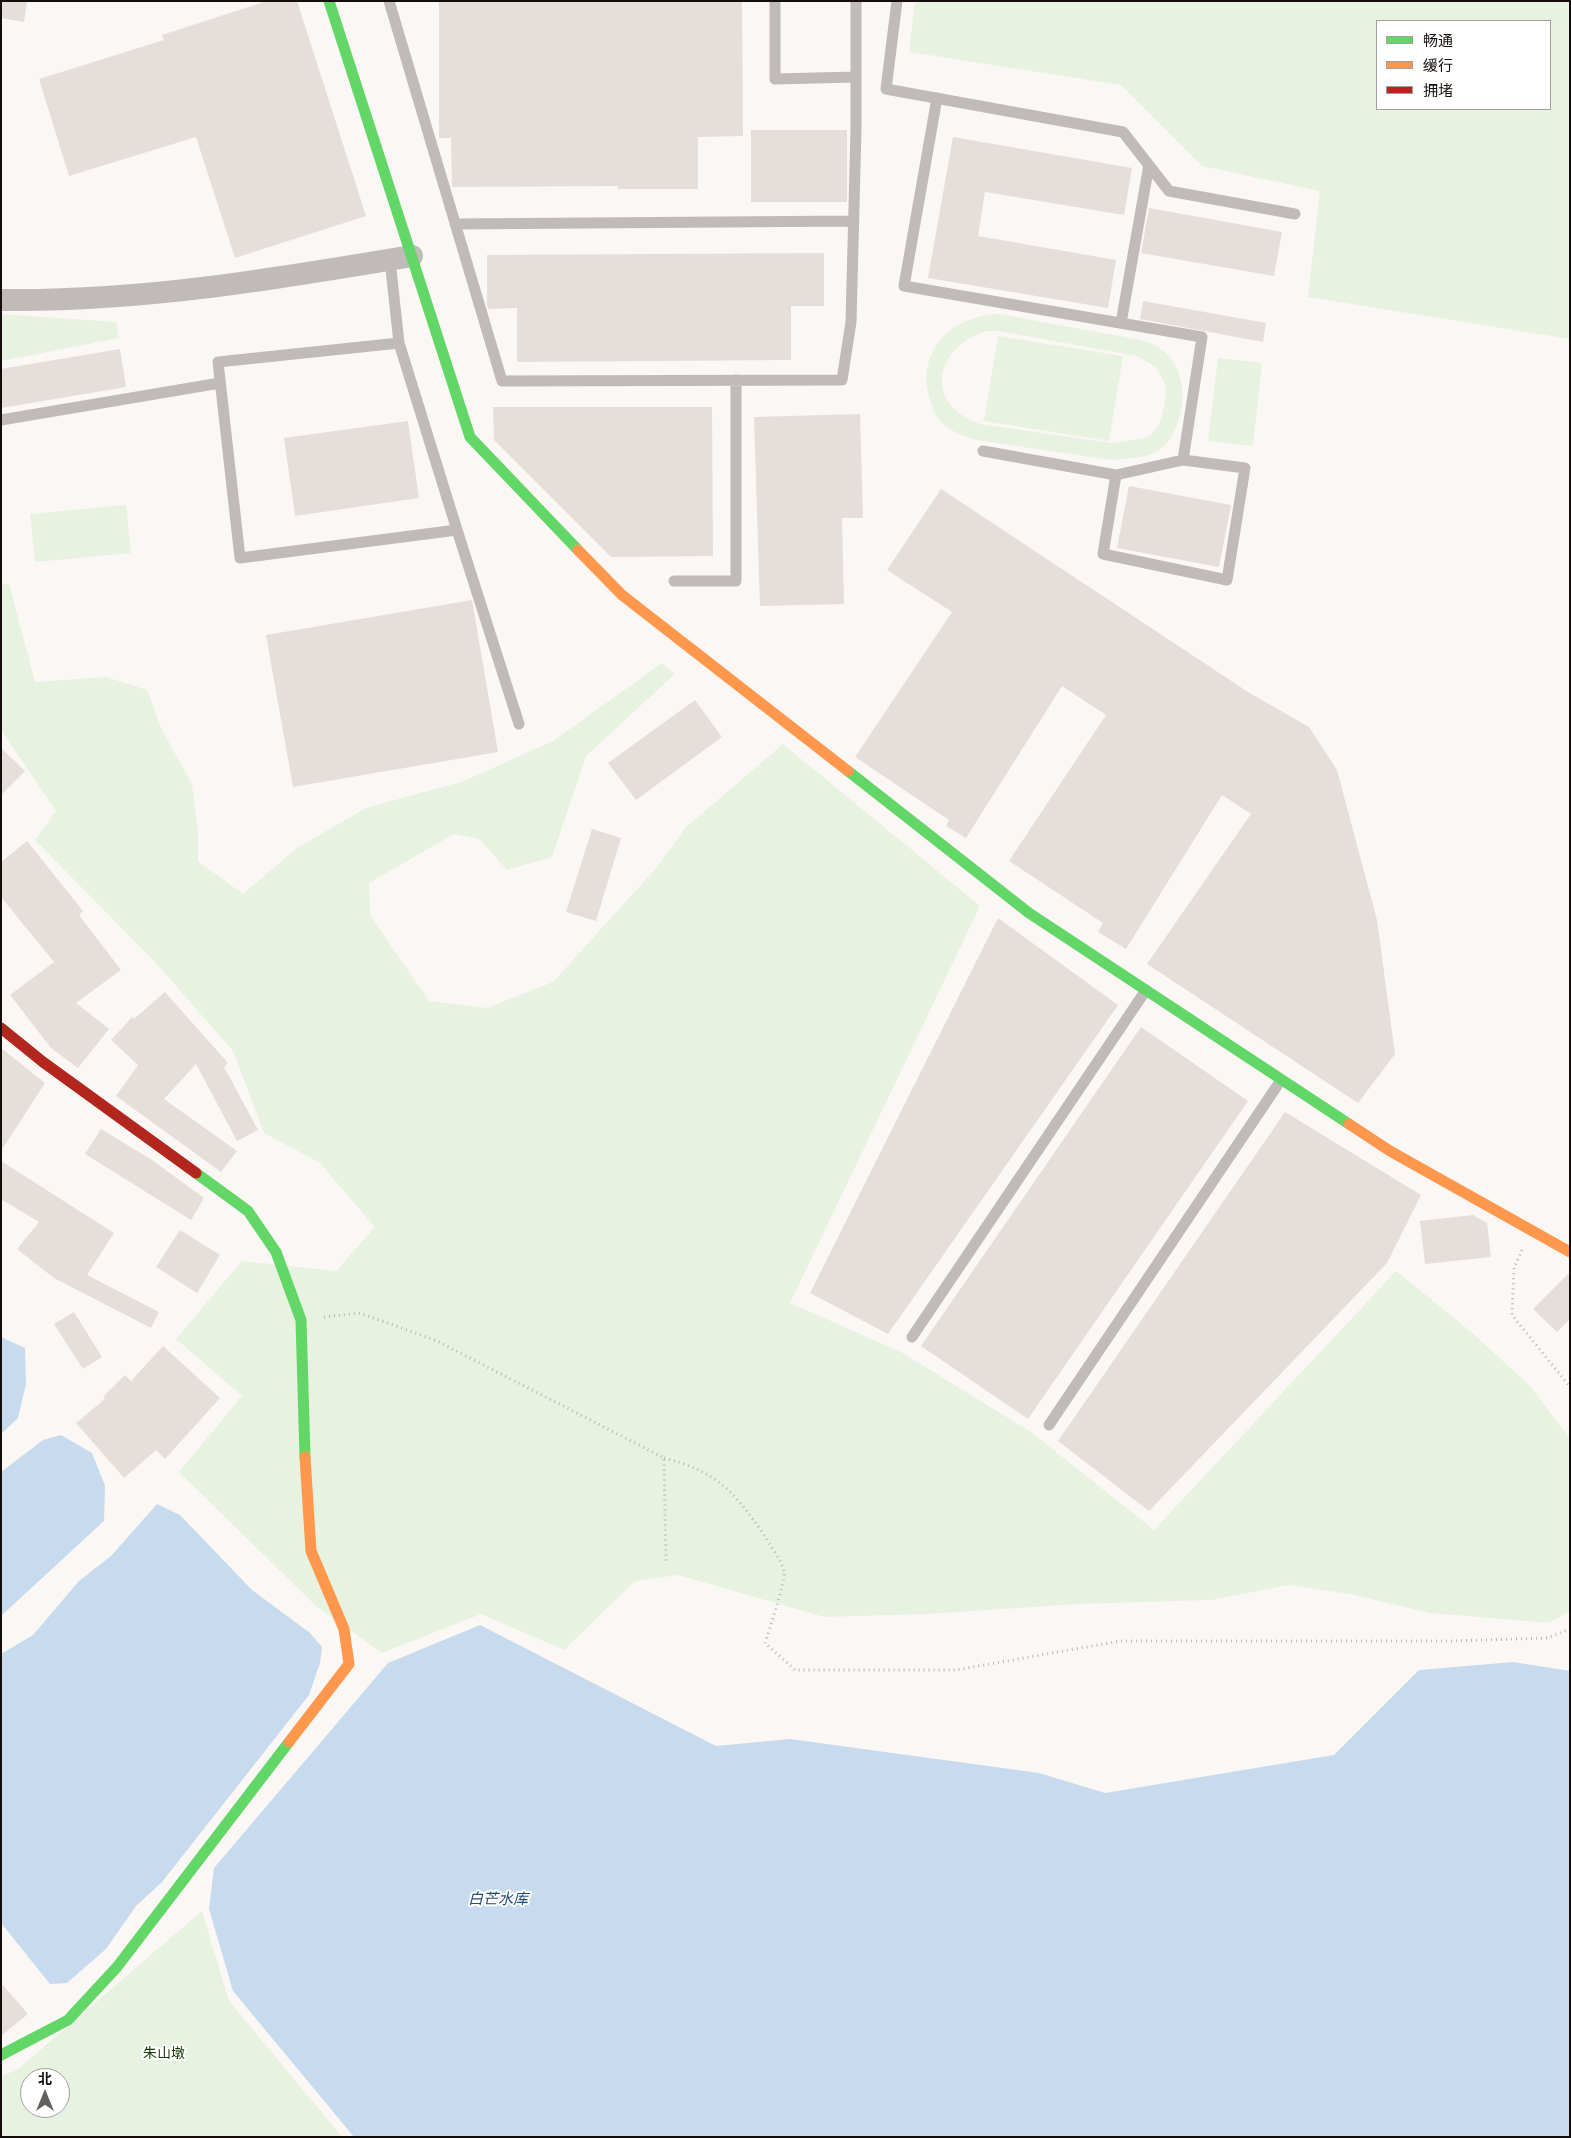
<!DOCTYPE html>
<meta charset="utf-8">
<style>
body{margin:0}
#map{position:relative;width:1571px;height:2138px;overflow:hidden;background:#fbf7f5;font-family:"Work Sans","Noto Sans SC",sans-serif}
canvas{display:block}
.frame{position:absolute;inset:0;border:2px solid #130e0b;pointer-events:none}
.legend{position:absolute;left:1376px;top:20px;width:175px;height:90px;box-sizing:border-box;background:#fff;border:1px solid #a19f9d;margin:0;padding:6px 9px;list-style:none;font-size:15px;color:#130e0b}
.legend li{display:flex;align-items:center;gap:10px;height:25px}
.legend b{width:25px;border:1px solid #a19f9d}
.north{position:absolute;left:20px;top:2068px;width:50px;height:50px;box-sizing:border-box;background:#fff;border:1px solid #a19f9d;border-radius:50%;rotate:0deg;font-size:14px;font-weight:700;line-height:20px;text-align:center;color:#130e0b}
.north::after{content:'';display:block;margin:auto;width:18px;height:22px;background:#64605d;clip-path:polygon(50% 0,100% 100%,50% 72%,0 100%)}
</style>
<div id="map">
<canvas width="1571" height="2138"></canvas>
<div class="frame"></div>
<ul class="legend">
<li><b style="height:6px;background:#63d668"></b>畅通</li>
<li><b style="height:6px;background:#ff974d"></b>缓行</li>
<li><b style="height:6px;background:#b3261e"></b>拥堵</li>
</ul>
<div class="north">北</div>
</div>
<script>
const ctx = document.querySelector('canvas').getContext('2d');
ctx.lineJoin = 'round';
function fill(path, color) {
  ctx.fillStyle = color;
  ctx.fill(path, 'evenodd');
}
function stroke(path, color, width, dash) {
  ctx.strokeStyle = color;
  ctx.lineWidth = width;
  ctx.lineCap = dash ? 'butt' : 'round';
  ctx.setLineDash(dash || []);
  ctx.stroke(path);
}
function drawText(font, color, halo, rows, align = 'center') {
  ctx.font = font + ' "Work Sans","Noto Sans SC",sans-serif';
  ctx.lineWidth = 4;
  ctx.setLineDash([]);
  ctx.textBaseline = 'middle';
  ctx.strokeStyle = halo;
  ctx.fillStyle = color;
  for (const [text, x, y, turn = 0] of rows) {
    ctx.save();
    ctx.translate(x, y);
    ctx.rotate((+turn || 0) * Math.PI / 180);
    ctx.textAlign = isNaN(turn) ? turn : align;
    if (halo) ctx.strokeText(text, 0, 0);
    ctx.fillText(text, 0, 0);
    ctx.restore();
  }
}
const green = new Path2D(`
 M 915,1 L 1570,1 L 1570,339 L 1308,297 L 1320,191 L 1202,166 L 1121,85 L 909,52 ZM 1550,21 L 1550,109 L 1377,109 L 1377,21 Z
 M 1,314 L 116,322 L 119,338 L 1,361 Z
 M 999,314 L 1141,340 C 1151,343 1161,347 1168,355 C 1190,379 1186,424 1163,447 C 1151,458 1127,459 1111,460 L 976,440 C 964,436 951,432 942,423 C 934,415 930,402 928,392 C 919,346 956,315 999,314 ZM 987,331 L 998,331 L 1137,356 L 1156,367 L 1166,386 L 1165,404 L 1159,425 L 1151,435 L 1145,438 L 1112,443 L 980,424 C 923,404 934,347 987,331 Z
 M 998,336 L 1123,356 L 1109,441 L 984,421 Z
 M 1218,358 L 1262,363 L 1253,446 L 1208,441 Z
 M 126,505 L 131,553 L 35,562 L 30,514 Z
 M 9,583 L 35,682 L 106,677 L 147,690 L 162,730 L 192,784 L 198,830 L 198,861 L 243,894 L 297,848 L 366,808 L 464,781 L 553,741 L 662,663 L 675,674 L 586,756 L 552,857 L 507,870 L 479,839 L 454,834 L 369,883 L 370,915 L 429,1001 L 487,1008 L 553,982 L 658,866 L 685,828 L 783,744 L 980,906 L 790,1303 L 901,1352 L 1031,1432 L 1154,1530 L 1396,1271 L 1469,1330 L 1529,1385 L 1570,1439 L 1570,1611 L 1549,1623 L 1430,1613 L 1350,1594 L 1289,1585 L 1211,1600 L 1077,1604 L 928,1614 L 824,1617 L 678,1575 L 635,1581 L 564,1650 L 481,1614 L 382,1653 L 317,1607 L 179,1472 L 242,1396 L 176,1339 L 242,1261 L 336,1271 L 375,1227 L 320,1163 L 264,1133 L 233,1051 L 155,962 L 35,840 L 56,811 L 1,730 L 1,585 Z
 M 202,1911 L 229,2001 L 342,2137 L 1,2137 L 1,2076 L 17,2070 ZM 30,2078 L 60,2078 L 60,2108 L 30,2108 Z`);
const water = new Path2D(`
 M 1,1337 L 25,1348 L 26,1384 L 18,1418 L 1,1434 Z
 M 61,1435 L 92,1453 L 105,1486 L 104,1521 L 1,1616 L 1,1472 L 43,1440 Z
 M 157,1504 L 180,1515 L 252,1590 L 310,1633 L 322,1647 L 320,1663 L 309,1695 L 162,1882 L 136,1906 L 106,1949 L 67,1983 L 50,1984 L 1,1923 L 1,1654 L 33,1635 L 79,1581 L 111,1556 Z
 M 480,1625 L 716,1746 L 790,1739 L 1039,1773 L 1105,1793 L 1334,1755 L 1419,1670 L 1513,1662 L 1570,1671 L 1570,2137 L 354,2137 L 233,1991 L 209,1909 L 214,1868 L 388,1663 Z`);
const building = new Path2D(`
 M 1,1 L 27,1 L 24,22 L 1,18 Z
 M 267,1 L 297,1 L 366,216 L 235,258 L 196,137 L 69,176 L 39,79 L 164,40 L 162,35 Z
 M 439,1 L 742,1 L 743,136 L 698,137 L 698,189 L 618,189 L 618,186 L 452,187 L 451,138 L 439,138 Z
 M 751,130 L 847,130 L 847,202 L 751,202 Z
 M 953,137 L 1132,168 L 1124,215 L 985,192 L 978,236 L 1116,260 L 1108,308 L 928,278 Z
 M 1149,208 L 1282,232 L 1274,276 L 1141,253 Z
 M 824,253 L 824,306 L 791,306 L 791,360 L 517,362 L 517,308 L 488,309 L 487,305 L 487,255 Z
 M 1143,301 L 1266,323 L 1263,342 L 1140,319 Z
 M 120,349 L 126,387 L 1,408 L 1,369 Z
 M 493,407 L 712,407 L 713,556 L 611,557 L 494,440 Z
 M 860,414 L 863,518 L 842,518 L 844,604 L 760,606 L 754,417 Z
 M 408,421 L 419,498 L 295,516 L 284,438 Z
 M 1129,486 L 1231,505 L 1219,567 L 1117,548 Z
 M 941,489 L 1248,692 L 1309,727 L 1337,770 L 1377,920 L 1395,1054 L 1358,1103 L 1147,964 L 1251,814 L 1222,795 L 1126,949 L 1098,932 L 1103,923 L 1009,861 L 1106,715 L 1062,686 L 966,838 L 946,826 L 949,820 L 855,757 L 952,612 L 887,570 Z
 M 472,600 L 498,752 L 293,787 L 266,635 Z
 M 695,700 L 722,737 L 636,800 L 608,763 Z
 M 1,748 L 25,771 L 1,795 Z
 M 592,829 L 621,838 L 596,921 L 566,912 Z
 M 27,841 L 83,911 L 79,915 L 121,970 L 76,1003 L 109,1029 L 78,1068 L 51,1048 L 10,995 L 54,962 L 1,897 L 1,862 Z
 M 998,918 L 1118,1005 L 888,1334 L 810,1293 Z
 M 165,992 L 228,1063 L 224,1067 L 258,1130 L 237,1141 L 196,1064 L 164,1099 L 237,1151 L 221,1172 L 116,1096 L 138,1065 L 111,1040 L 132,1017 L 134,1019 Z
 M 1141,1027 L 1248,1101 L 1028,1419 L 921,1346 Z
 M 1,1048 L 45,1083 L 1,1151 Z
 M 1285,1112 L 1421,1195 L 1387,1263 L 1149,1511 L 1058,1441 Z
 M 101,1129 L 152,1160 L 204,1198 L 191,1220 L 85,1154 Z
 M 1,1161 L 114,1233 L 87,1275 L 159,1312 L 151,1328 L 54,1278 L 17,1249 L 39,1222 L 1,1199 Z
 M 1473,1215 L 1487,1223 L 1491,1257 L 1425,1264 L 1420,1221 Z
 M 180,1230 L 220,1255 L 197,1293 L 156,1267 Z
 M 1570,1272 L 1570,1319 L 1557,1332 L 1533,1309 Z
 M 74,1312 L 102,1357 L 83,1369 L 54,1324 Z
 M 163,1346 L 220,1398 L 165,1459 L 156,1450 L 124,1478 L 76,1423 L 105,1399 L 103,1397 L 125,1375 L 131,1381 Z
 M 1,1983 L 28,2014 L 1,2036 Z`);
const path = new Path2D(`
 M 1522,1250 L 1514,1268 L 1512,1315 L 1570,1387
 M 324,1317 L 360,1313 L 437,1341 L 664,1458 L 666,1564
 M 664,1458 C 716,1471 735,1492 764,1535 C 770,1545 782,1561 784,1572 C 785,1584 769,1630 765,1643 L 795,1670 L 956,1670 L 1120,1641 L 1452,1641 L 1547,1638 L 1570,1629`);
const lane = new Path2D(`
 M 389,1 L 502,381 L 842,380 L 851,322 L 856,129 L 856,1
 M 775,1 L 775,79 L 856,77
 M 897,1 L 886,89 L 1123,132 L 1169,191 L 1295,214
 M 937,98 L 904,286 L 1202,337 L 1183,460 L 1245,468 L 1227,580 L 1103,554 L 1116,475
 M 455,224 L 854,221
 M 390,260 L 399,343 L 218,362 L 240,558 L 457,530 L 399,343
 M 1121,323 L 1149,165
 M 1,420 L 220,383
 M 983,451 L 1116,475 L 1183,460
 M 457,530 L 519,724
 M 674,581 L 736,581 L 736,380
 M 912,1337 L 1146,990
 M 1049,1425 L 1281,1080`);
const street = new Path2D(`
 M 1,300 C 140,302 275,279 412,256`);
const fast = new Path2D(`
 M 329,1 L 470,437 L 578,550
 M 848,771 L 1029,913 L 1349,1124
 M 196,1173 L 248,1211 L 276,1252 L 301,1320 L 305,1457
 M 1,2055 L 68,2020 L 117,1967 L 289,1742`);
const slow = new Path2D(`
 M 578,550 L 622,595 L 848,771
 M 1349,1124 L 1390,1151 L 1570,1252
 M 289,1742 L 349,1664 L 344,1629 L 311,1551 L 305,1457`);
const jam = new Path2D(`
 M 1,1028 L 43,1062 L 196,1173`);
const parkNames = [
 ["朱山墩",164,2054]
];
const waterNames = [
 ["白芒水库",498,1900]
];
fill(green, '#e8f2e1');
fill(water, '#c8daee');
fill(building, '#e6ded9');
stroke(path, '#bab6b4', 3, [1, 4]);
stroke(lane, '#c0bab8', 11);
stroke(street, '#c0bab8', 22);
stroke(fast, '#63d668', 11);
stroke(slow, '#ff974d', 11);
stroke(jam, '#b3261e', 11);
drawText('14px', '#1a3606', '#fff', parkNames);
drawText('italic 15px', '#244d73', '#fff', waterNames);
</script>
